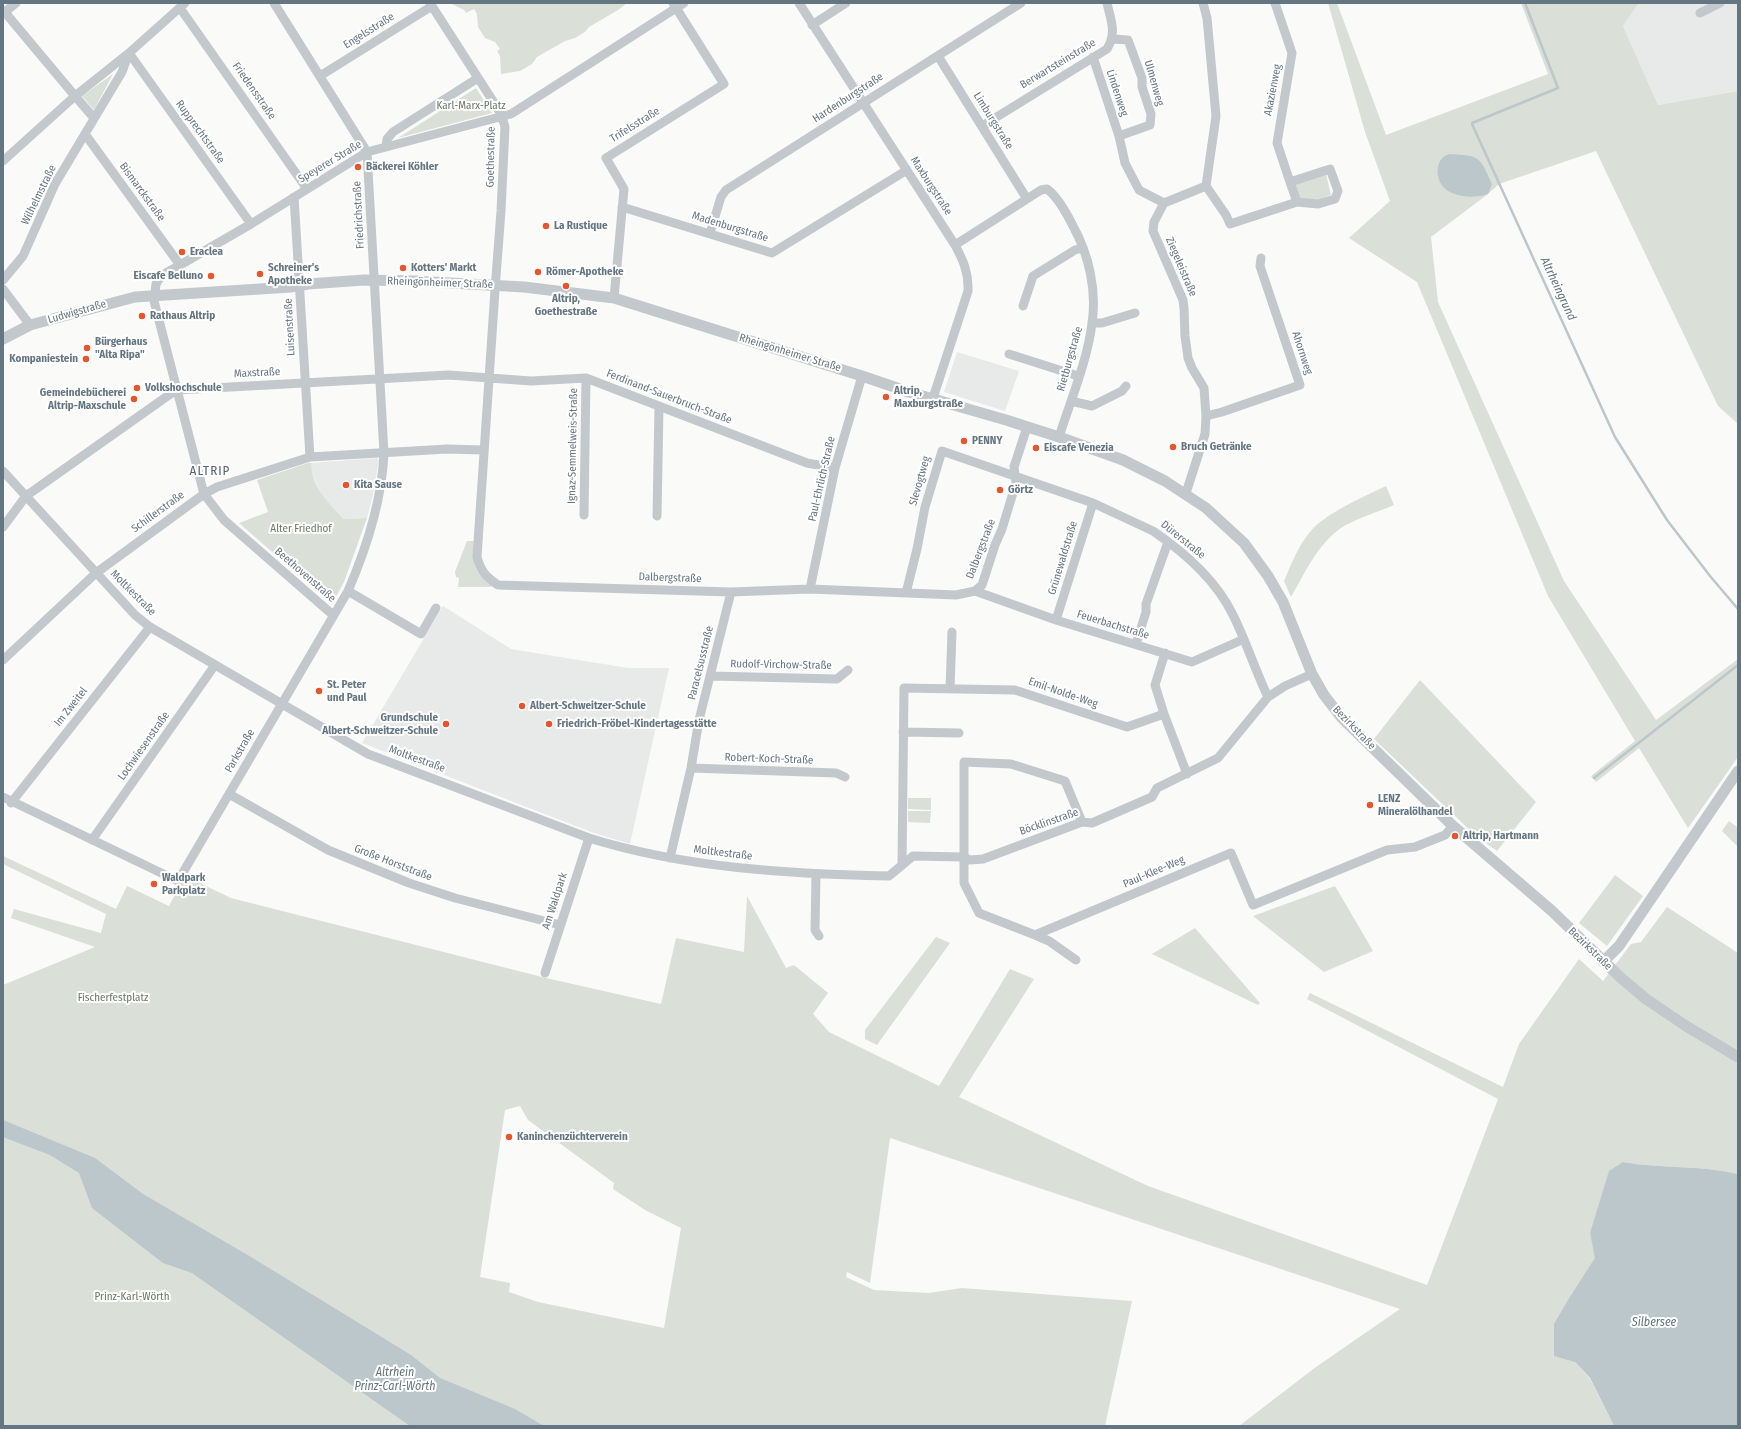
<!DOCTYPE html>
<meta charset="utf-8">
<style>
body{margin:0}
#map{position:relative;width:1741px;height:1429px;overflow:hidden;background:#fafaf8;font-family:"Fira Sans Condensed",sans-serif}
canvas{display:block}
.frame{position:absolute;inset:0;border:4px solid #657683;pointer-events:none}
</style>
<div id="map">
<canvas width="1741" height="1429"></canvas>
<div class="frame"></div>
</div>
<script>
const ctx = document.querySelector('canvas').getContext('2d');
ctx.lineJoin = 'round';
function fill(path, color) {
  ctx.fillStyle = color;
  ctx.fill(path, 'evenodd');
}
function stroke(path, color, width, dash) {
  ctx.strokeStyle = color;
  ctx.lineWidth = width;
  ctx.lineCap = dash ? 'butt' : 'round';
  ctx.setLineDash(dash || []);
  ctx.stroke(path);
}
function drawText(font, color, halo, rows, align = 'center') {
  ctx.font = font + ' "Fira Sans Condensed",sans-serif';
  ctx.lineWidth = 4;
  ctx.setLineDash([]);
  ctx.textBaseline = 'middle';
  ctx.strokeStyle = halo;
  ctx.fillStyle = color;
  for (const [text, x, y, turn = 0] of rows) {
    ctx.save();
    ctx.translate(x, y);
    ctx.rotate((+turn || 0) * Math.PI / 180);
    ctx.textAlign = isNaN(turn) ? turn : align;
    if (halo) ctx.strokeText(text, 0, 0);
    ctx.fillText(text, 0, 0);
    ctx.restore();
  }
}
const built = new Path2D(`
 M 1639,3 L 1738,3 L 1738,91 L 1658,105 L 1623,26 Z
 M 957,352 L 1019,371 L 1005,411 L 944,392 Z
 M 377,458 L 379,460 L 373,495 L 367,518 L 344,519 L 324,499 L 311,472 L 311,463 Z
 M 443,606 L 511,649 L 628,668 L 669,668 L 630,844 L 591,832 L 362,743 Z`);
const green = new Path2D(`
 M 450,3 L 627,3 L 618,10 L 589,27 L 585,32 L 575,38 L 565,41 L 537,57 L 532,64 L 520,71 L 501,74 L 500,56 L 497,51 L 500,49 L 495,42 L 485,38 L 478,27 L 477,14 L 474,9 L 466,13 L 464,10 Z
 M 1328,3 L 1337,3 L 1386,135 L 1548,74 L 1521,3 L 1639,3 L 1623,26 L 1658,105 L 1738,91 L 1738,424 L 1718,406 L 1596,151 L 1499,184 L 1488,194 L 1431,237 L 1438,302 L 1564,581 L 1656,720 L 1738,659 L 1738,757 L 1688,828 L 1639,748 L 1596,782 L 1591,776 L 1635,741 L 1548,596 L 1417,282 L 1349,238 L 1390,201 L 1365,132 Z
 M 113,74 L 94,110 L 82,96 Z
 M 476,88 L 492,113 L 398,138 Z
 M 1326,174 L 1331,195 L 1312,202 L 1297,200 L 1292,183 Z
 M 308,463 L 311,463 C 311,486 329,504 344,519 L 367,518 L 344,582 L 334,600 L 311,586 L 239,523 L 268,512 L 257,480 Z
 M 1386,486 L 1394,505 C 1380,511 1353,520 1341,528 C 1317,545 1305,573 1291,597 L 1284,581 C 1291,565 1298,546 1310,532 C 1324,514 1365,496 1386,486 Z
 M 467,541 L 474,541 C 473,562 473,573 491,585 L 491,587 L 458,587 L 459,578 L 456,577 L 455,572 Z
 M 1420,680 L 1536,802 L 1497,851 L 1476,836 L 1374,739 Z
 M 908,798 L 931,798 L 931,810 L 908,809 Z
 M 908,811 L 931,811 L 930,823 L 908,822 Z
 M 1729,821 L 1738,828 L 1738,847 L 1722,831 Z
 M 3,856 L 116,909 L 127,886 L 169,906 L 185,876 L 231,898 L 546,978 L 661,1004 L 676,938 L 744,952 L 747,896 L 786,968 L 794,965 L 828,993 L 813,1014 L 829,1032 L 939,1086 L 1010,969 L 1034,979 L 959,1097 L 1148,1186 L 1427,1285 L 1498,1099 L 1307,999 L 1310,993 L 1503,1087 L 1519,1044 L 1579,959 L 1603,981 L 1631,944 L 1641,942 L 1667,907 L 1738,953 L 1738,1174 C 1701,1165 1661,1169 1623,1162 L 1590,1233 L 1596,1258 L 1571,1295 L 1575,1362 L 1590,1379 L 1614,1426 L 1239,1426 L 1316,1367 L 1400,1309 L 890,1138 L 870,1283 L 847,1272 L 846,1277 L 874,1290 L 929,1293 L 962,1288 L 1132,1301 L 1105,1426 L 3,1426 L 3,985 L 95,947 L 11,918 L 14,909 L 101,933 L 106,914 L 3,864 ZM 520,1106 L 528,1120 L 614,1183 L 613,1189 L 645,1210 L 681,1228 L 664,1328 L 538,1302 L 509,1292 L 510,1283 L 480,1277 L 505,1110 Z
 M 1615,875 L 1643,896 L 1607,946 L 1579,923 Z
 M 1335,886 L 1373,951 L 1324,972 L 1253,916 Z
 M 1195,928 L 1260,1003 L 1258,1005 L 1152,954 Z
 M 936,937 L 950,943 L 877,1045 L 865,1039 L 865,1030 Z`);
const water = new Path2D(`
 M 1449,154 C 1480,156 1479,155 1492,184 L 1488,194 C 1475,198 1460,198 1448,191 C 1435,183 1433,159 1449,154 Z
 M 3,1120 L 95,1158 L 143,1194 L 251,1257 L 411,1355 L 440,1378 L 515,1409 L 544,1426 L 410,1426 L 192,1273 L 163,1263 L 92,1208 L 79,1173 L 50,1155 L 3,1137 Z
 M 1623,1162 C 1662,1169 1701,1165 1738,1174 L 1738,1426 L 1614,1426 L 1590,1378 L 1575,1362 L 1554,1356 L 1554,1324 L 1571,1295 L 1595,1258 L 1590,1233 L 1609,1171 Z`);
const stream = new Path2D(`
 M 1525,3 L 1558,88 L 1472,123 L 1472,124 L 1615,437 L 1667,520 L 1710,576 L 1738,609
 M 1594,778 L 1738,665`);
const minor = new Path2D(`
 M 430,3 L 498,109 L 502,117 L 505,127 L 501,211 L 495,290 L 477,557 C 481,572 486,577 498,585 L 731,592 L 810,589 L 956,595 L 975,591 L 982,585 L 995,545 L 1002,529 L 1016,483 L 1014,467 L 1027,427
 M 799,3 L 955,245 C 963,260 969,273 968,291 L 933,398
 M 1275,3 L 1292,53 L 1277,143 L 1290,182
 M 180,8 L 307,189
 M 3,10 L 75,96 L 3,161
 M 5,12 L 16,3
 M 1700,13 L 1720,3
 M 812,25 L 846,3
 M 1113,39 L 1128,40 L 1142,78 L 1142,87 L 1151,114 L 1150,125 L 1119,136 L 1125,163 L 1139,190 L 1164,203
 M 938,56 L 1027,199
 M 1093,57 L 1119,136
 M 320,76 L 432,6
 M 94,118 L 75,96 L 129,53 L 251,224
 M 982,126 L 1107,49 C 1117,32 1111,21 1107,3
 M 85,134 L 180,265
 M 386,146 L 387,139 L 393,132 L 478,78
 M 1206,186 L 1226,215 L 1230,224 L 1297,202 L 1318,204 L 1335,199 L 1338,191 L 1330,169 L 1290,182 L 1297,202
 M 294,197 L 310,457
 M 622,207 L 772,253 L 907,170
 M 710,233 L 721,197 L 726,190 L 1021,3
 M 955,245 L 1041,190 L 1047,189 C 1058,197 1067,214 1073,226 C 1089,255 1097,291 1092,323 C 1088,359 1070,402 1059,437
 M 3,280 L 23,256 L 55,184 L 122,72 L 129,53 L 185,3
 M 3,289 L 30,325
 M 614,298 L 624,189 L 606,158 L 724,84 L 673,3
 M 1023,306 L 1033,276 L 1075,250 L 1083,248
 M 1093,323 L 1102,323 L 1135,313
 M 1009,354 L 1078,376
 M 1071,401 L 1092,406 L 1122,391 L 1126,386
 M 1206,416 L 1222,412 L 1300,385 L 1260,266 L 1261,258
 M 3,471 L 135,615 L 150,627 L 368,754 L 589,838 C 685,868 788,874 889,876 L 913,856 L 963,857 L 970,860 L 983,859 L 1082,822 L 1092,823 L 1152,797 L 1157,788 L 1218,758 L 1268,697 L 1285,686 L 1312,674
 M 1186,493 L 1205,434 L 1206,416 L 1204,388 L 1192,368 L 1188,358 L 1185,336 L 1184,308 L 1183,300 L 1153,231 L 1154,222 L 1164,203 L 1206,186 L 1216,116 L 1207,18 L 1203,3
 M 584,515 L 586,378
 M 657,516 L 659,406
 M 3,527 L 26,496 L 176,390 L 449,375 L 531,381 L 586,378 L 807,463 L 835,468
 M 810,589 L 835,468 L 862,376
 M 348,591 L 421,634 L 436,608
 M 975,591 L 1056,620 L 1192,662 L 1244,639
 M 906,593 L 917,549 L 925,507 L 942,451 L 1093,503 L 1153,531 C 1184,552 1216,580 1233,615 C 1246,641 1255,670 1268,697
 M 333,615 L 224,520 L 204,494 L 154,301 L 156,284 L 161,276 L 251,224 L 367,152 L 511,114 L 684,3
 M 1056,620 L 1093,503
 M 1136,644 L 1146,612 L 1146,604 L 1168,542
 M 1165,653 L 1155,685 L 1164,714 L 1187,774
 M 3,660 L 96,573 L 204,494 L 217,487 L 310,457 L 447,449 L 484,450
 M 710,676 L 837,679 L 848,670
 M 950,689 L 952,632
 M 903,732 L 959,733
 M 691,768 L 836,773 L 845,777
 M 229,794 L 328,850 L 409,883 L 455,898 L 560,925
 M 3,797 L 178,881 L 348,591 C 367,547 382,501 384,453 L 367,152 L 274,3
 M 11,803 L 150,627
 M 1082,822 L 1065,781 L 1011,764 L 964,762 L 964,883 L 979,913 L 1035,935 L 1231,853 L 1253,905 L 1387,850 L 1415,847 L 1445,835 L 1453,826
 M 92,840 L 215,665
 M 670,858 L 691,768 L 699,720 L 731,592
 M 902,865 L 904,688 L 1015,690 L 1127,727 L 1164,714
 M 816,875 L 815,930 L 819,936
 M 1035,935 L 1049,941 L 1076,960
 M 545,973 L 589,838`);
const tertiary = new Path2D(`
 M 3,339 L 30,325 L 135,297 L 291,287 L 308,284 L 364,280 L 414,281 L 524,287 L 614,298 L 862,376 L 909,392 L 1006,420 L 1059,437 L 1123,460 L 1165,481 L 1206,508 L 1244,543 L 1268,576 L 1283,602 L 1312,674 L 1324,695 L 1341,717 L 1453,826 L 1552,911 L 1620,977 L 1646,999 L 1686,1026 L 1738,1057
 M 1603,962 L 1619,946 L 1738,771`);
const markers = [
 [358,167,4,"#e4572e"],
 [546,226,4,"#e4572e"],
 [182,252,4,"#e4572e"],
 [403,268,4,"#e4572e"],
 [538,272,4,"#e4572e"],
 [260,274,4,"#e4572e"],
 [211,276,4,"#e4572e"],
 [566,286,4,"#e4572e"],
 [142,316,4,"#e4572e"],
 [87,348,4,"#e4572e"],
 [86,359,4,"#e4572e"],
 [137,388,4,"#e4572e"],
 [886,397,4,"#e4572e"],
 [134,399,4,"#e4572e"],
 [964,441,4,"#e4572e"],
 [1173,447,4,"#e4572e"],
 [1036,448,4,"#e4572e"],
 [346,485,4,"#e4572e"],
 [1000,490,4,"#e4572e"],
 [319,691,4,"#e4572e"],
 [522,706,4,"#e4572e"],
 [446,724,4,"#e4572e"],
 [549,724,4,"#e4572e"],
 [1370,805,4,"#e4572e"],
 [1455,836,4,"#e4572e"],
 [154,884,4,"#e4572e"],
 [509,1137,4,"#e4572e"]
];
const streetNames = [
 ["Engelsstraße",369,31,-32],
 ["Berwartsteinstraße",1058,64,-31],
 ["Ulmenweg",1154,83,74],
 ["Akazienweg",1273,90,-79],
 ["Friedensstraße",254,91,55],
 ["Lindenweg",1117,93,72],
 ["Hardenburgstraße",848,98,-33],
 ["Limburgstraße",993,121,58],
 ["Trifelsstraße",635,125,-32],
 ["Rupprechtstraße",200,132,54],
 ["Goethestraße",491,157,-89],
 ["Speyerer Straße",330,162,-31],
 ["Maxburgstraße",931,186,57],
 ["Bismarckstraße",142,192,54],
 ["Wilhelmstraße",39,195,-64],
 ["Friedrichstraße",359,215,-93],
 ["Madenburgstraße",730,227,17],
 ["Ziegeleistraße",1181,267,67],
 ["Rheingönheimer Straße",440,283,2],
 ["Ludwigstraße",77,312,-16],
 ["Luisenstraße",290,327,-93],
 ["Rheingönheimer Straße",790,353,17],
 ["Ahornweg",1302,353,72],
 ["Rietburgstraße",1070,359,-74],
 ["Maxstraße",257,373,-3],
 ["Ferdinand-Sauerbruch-Straße",669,397,21],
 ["Ignaz-Semmelweis-Straße",573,446,-89],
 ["Paul-Ehrlich-Straße",822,479,-77],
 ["Slevogtweg",920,481,-74],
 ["Schillerstraße",158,512,-36],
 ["Dürerstraße",1183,540,39],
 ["Dalbergstraße",981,549,-69],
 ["Grünewaldstraße",1063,558,-73],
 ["Beethovenstraße",305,575,41],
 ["Dalbergstraße",670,578,2],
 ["Moltkestraße",133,593,45],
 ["Feuerbachstraße",1113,625,17],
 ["Paracelsusstraße",701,663,-76],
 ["Rudolf-Virchow-Straße",781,665,1],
 ["Emil-Nolde-Weg",1063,693,19],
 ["Im Zweitel",71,707,-52],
 ["Bezirkstraße",1354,728,46],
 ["Lochwiesenstraße",144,746,-55],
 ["Parkstraße",240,751,-60],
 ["Moltkestraße",417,759,20],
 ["Robert-Koch-Straße",769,759,2],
 ["Böcklinstraße",1049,822,-19],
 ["Moltkestraße",723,853,7],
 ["Große Horststraße",393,863,21],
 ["Paul-Klee-Weg",1154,872,-23],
 ["Am Waldpark",555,901,-72],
 ["Bezirkstraße",1590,949,44]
];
const parkNames = [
 ["Karl-Marx-Platz",471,106],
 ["Alter Friedhof",301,529],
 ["Fischerfestplatz",113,998],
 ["Prinz-Karl-Wörth",132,1297]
];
const poiNames = [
 ["Bäckerei Köhler",366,167],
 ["La Rustique",554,226],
 ["Eraclea",190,252],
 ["Schreiner's",268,268],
 ["Apotheke",268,281],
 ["Kotters' Markt",411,268],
 ["Römer-Apotheke",546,272],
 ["Eiscafe Belluno",203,276,"right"],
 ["Altrip,",566,299,"center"],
 ["Goethestraße",566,312,"center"],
 ["Rathaus Altrip",150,316],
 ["Bürgerhaus",95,342],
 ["\"Alta Ripa\"",95,355],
 ["Kompaniestein",78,359,"right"],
 ["Volkshochschule",145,388],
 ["Altrip,",894,391],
 ["Maxburgstraße",894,404],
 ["Gemeindebücherei",126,393,"right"],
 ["Altrip-Maxschule",126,406,"right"],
 ["PENNY",972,441],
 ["Bruch Getränke",1181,447],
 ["Eiscafe Venezia",1044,448],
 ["Kita Sause",354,485],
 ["Görtz",1008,490],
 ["St. Peter",327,685],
 ["und Paul",327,698],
 ["Albert-Schweitzer-Schule",530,706],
 ["Grundschule",438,718,"right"],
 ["Albert-Schweitzer-Schule",438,731,"right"],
 ["Friedrich-Fröbel-Kindertagesstätte",557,724],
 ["LENZ",1378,799],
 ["Mineralölhandel",1378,812],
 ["Altrip, Hartmann",1463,836],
 ["Waldpark",162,878],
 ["Parkplatz",162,891],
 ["Kaninchenzüchterverein",517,1137]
];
const waterNames = [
 ["Altrheingrund",1558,289,65],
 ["Silbersee",1654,1323],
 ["Altrhein",395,1373],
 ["Prinz-Carl-Wörth",395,1387]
];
const quarterNames = [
 ["ALTRIP",210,471]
];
fill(built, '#e8e9e9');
fill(green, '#dadfd7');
fill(water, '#bbc7cb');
stroke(stream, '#bbc7cb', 2.5);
stroke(minor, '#c3c8cc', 9);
stroke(tertiary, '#c3c8cc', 11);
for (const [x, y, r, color] of markers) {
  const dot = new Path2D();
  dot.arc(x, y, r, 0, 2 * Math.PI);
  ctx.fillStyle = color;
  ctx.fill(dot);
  stroke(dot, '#fff', 1.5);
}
drawText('11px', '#657683', '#fff', streetNames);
drawText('11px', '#687a64', '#fff', parkNames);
drawText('bold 11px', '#657683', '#fff', poiNames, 'left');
drawText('italic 12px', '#60757c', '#fff', waterNames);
ctx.letterSpacing = '1px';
drawText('13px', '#57646e', '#fff', quarterNames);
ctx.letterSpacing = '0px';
</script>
